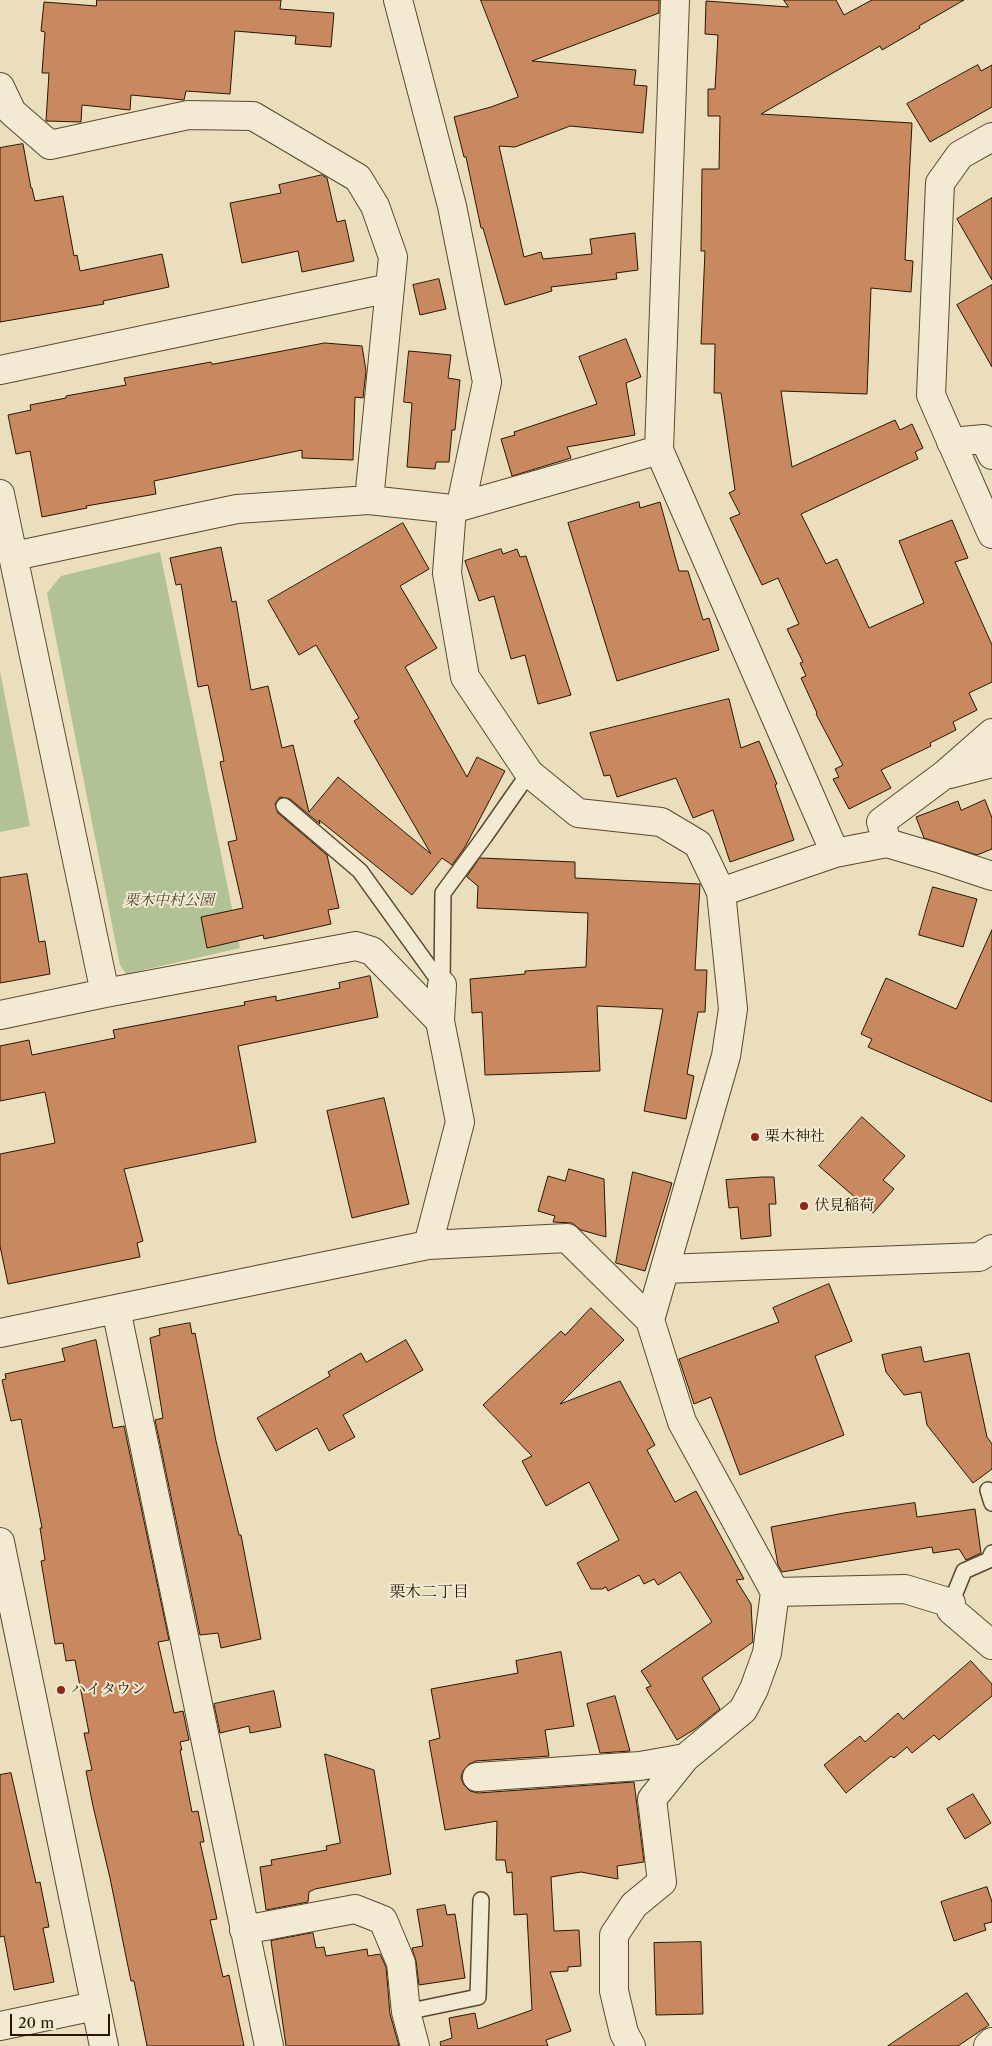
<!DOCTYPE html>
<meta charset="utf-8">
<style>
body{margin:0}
#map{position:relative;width:992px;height:2046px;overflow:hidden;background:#ebdebc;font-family:"Libre Caslon Text",serif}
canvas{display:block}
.scale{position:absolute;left:10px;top:2014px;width:100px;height:22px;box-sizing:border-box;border:2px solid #2a1600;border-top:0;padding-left:6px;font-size:15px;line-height:18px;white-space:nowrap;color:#2a1600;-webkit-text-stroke:4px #f2ead3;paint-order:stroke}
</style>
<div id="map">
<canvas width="992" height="2046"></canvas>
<div class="scale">20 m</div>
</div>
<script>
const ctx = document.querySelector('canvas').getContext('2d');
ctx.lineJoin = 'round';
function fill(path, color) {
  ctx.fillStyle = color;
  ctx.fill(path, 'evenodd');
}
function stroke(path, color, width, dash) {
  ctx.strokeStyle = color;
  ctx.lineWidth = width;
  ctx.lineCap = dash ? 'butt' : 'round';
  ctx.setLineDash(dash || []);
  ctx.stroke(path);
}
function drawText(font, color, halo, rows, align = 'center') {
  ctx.font = font + ' "Libre Caslon Text","Noto Serif JP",serif';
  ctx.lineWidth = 4;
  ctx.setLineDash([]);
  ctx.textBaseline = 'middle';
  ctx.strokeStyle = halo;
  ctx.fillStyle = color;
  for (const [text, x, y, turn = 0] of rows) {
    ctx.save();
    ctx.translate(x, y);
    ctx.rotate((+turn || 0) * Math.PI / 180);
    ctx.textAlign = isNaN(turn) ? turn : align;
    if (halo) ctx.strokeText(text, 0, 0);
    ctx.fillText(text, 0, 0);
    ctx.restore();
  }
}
const green = new Path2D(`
 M 160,552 L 240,948 L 126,974 L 120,965 L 47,593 L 61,576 Z
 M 0,671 L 30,826 L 0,832 Z`);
const building = new Path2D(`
 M 97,0 L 281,0 L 280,9 L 334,13 L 331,47 L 295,44 L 296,36 L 235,31 L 230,94 L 186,91 L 184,100 L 131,95 L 130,110 L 82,105 L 81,122 L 46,121 L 49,73 L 42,73 L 45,32 L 41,31 L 44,2 L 96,6 Z
 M 481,0 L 659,0 L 659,13 L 532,61 L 636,70 L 634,85 L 647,86 L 643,133 L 570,126 L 515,147 L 499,146 L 524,257 L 541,252 L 543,259 L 592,254 L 590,239 L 635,233 L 638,270 L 616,273 L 617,279 L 551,287 L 552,291 L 505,305 L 483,228 L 481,228 L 466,157 L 464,157 L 454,117 L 491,107 L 518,97 Z
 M 784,0 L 836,0 L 844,15 L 872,0 L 964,0 L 919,26 L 920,28 L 882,50 L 880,46 L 761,114 L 912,123 L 905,260 L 913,261 L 911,292 L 871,288 L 867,394 L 781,391 L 792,467 L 895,420 L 900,430 L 912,424 L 923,448 L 915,452 L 918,459 L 801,514 L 826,564 L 837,559 L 869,628 L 924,603 L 899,541 L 952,520 L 968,558 L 955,562 L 992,645 L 992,682 L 969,693 L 977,710 L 953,722 L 956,730 L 930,743 L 931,746 L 881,770 L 891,788 L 849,809 L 833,779 L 839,777 L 835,769 L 843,765 L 816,714 L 817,713 L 801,678 L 806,676 L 800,663 L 803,662 L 787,629 L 799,624 L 778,578 L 762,585 L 730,518 L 740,514 L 729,493 L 735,490 L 721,393 L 714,393 L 715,344 L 701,344 L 705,251 L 701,251 L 702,169 L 719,169 L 720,116 L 708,116 L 708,89 L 715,89 L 718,35 L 705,34 L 706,1 L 788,7 Z
 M 978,65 L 981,71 L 992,65 L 992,107 L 930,142 L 907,104 Z
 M 23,144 L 31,188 L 32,188 L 35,201 L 63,196 L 74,256 L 77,255 L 80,271 L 162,254 L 169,287 L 103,301 L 104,304 L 0,322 L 0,148 Z
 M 322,175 L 327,178 L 337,222 L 345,220 L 354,261 L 302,272 L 298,251 L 242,263 L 230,203 L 281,193 L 279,185 Z
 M 992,198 L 992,280 L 957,219 Z
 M 439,279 L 446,309 L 420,315 L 413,285 Z
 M 992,285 L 992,367 L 957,305 Z
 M 626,339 L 641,377 L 626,383 L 635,435 L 567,447 L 571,458 L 512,476 L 501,439 L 515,435 L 514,432 L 597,404 L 579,357 Z
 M 325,343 L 362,346 L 366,371 L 363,398 L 355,397 L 353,460 L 302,458 L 302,450 L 154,481 L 156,494 L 86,506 L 87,508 L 42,517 L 30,451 L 16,454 L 8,415 L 31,410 L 30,405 L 66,398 L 66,396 L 126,385 L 124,378 L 211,362 L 212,364 Z
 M 409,351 L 451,355 L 448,378 L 460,380 L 455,430 L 452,430 L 449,462 L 436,462 L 435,469 L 407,467 L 412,403 L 404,402 Z
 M 639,502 L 640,508 L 660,502 L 679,571 L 688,571 L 703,620 L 709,618 L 719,650 L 617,681 L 568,523 Z
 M 403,523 L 429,569 L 400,586 L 437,648 L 405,667 L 467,777 L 477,757 L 505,771 L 465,847 L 452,865 L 442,858 L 412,895 L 319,820 L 320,824 L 290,799 L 280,797 L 275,804 L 278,813 L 327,855 L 339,908 L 328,910 L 331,924 L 264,939 L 263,935 L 207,948 L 201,917 L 243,908 L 228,842 L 237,840 L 220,762 L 224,761 L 208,685 L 198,687 L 181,584 L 176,585 L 170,558 L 221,547 L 232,602 L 236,601 L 251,690 L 268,686 L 282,748 L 293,745 L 309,812 L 338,777 L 431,854 L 354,721 L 359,718 L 316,645 L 299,655 L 268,601 Z
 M 501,549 L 503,554 L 517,549 L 520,557 L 526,556 L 571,695 L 538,704 L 525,655 L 511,659 L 494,596 L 479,601 L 465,561 Z
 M 729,699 L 741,748 L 759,741 L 777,784 L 775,785 L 794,840 L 730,862 L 713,810 L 693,818 L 676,778 L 617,797 L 610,775 L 604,776 L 590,733 Z
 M 985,800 L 992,818 L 992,849 L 977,855 L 924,838 L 916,817 L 958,801 L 961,810 Z
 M 480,858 L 575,862 L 575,878 L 700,884 L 695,970 L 707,970 L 705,1012 L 698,1012 L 687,1074 L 694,1076 L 686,1119 L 644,1111 L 663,1009 L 597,1006 L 600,1071 L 485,1075 L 482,1012 L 472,1013 L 470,979 L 525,974 L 525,971 L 586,967 L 588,913 L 477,908 L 478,886 L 467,877 Z
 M 27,874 L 39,942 L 45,941 L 50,974 L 0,983 L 0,878 Z
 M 933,887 L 977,899 L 963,947 L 919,935 Z
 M 992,930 L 992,1102 L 868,1047 L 872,1039 L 861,1034 L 886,978 L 956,1009 Z
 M 370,976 L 378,1017 L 238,1046 L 256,1142 L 124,1169 L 143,1241 L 137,1243 L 140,1257 L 8,1284 L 0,1246 L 0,1154 L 55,1143 L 45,1092 L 0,1101 L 0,1046 L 29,1040 L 32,1055 L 115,1038 L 113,1030 L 245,1005 L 244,1002 L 276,996 L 276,1001 L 340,988 L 339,983 Z
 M 384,1098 L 409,1204 L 352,1218 L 327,1111 Z
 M 862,1117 L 905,1156 L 883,1180 L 894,1189 L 873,1213 L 819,1166 Z
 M 569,1169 L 604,1179 L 606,1237 L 581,1230 L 572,1223 L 553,1222 L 555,1216 L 538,1211 L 548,1176 L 565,1181 Z
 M 633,1172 L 672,1183 L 645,1271 L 616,1263 Z
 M 762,1177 L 774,1177 L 776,1204 L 769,1204 L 771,1236 L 741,1239 L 738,1207 L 729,1208 L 726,1180 Z
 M 829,1284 L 852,1341 L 815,1356 L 844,1435 L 740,1475 L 711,1397 L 694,1404 L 679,1359 L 779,1322 L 773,1308 Z
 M 591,1308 L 624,1340 L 560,1404 L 620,1381 L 655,1445 L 647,1450 L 675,1502 L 696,1491 L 744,1579 L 736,1580 L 751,1604 L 753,1642 L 702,1678 L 720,1709 L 695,1729 L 677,1740 L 646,1688 L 651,1686 L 641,1671 L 712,1622 L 680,1572 L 658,1585 L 654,1579 L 644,1584 L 639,1575 L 608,1591 L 606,1587 L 602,1589 L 591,1589 L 577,1563 L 619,1540 L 589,1482 L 546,1506 L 522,1461 L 532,1456 L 483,1405 L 561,1331 L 565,1335 Z
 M 190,1323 L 192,1334 L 195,1333 L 216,1441 L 239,1535 L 241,1535 L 261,1639 L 221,1648 L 218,1633 L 200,1635 L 155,1420 L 163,1418 L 150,1338 L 160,1335 L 159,1329 Z
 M 96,1340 L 113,1428 L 124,1426 L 169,1640 L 158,1642 L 174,1713 L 183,1711 L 189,1740 L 180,1742 L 182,1750 L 180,1750 L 192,1812 L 198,1811 L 204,1842 L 200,1842 L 217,1919 L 210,1920 L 223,1977 L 229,1975 L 244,2046 L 147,2046 L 134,1981 L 131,1981 L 110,1878 L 93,1806 L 86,1771 L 92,1770 L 84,1733 L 89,1733 L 75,1660 L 66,1661 L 63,1643 L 55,1644 L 41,1561 L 45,1560 L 40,1528 L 42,1528 L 21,1419 L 11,1421 L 2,1380 L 6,1379 L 5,1374 L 65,1361 L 62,1349 Z
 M 406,1340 L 423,1370 L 343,1415 L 355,1437 L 329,1451 L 317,1428 L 276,1451 L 257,1418 L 330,1376 L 328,1372 L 361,1353 L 366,1362 Z
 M 921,1347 L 924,1362 L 969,1353 L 987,1437 L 992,1444 L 992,1469 L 973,1483 L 927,1425 L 921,1392 L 904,1395 L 886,1372 L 882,1355 Z
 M 915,1503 L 917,1517 L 975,1509 L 981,1553 L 966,1560 L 959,1549 L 933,1553 L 932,1547 L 782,1572 L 778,1565 L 771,1527 L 844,1513 Z
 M 561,1652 L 574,1726 L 545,1730 L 549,1756 L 476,1761 L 469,1764 L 463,1771 L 461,1778 L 464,1785 L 470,1791 L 478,1793 L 634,1782 L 644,1862 L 617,1866 L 618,1879 L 581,1872 L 551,1877 L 554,1931 L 579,1930 L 581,1966 L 568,1967 L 568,1971 L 550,1972 L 571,2031 L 546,2040 L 548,2046 L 441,2046 L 440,2042 L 452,2038 L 449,2018 L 475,2013 L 478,2029 L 532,2010 L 527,1914 L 514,1915 L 512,1872 L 507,1873 L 505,1860 L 496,1860 L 497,1821 L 445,1830 L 429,1741 L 440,1738 L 431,1689 L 518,1673 L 516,1661 Z
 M 971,1661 L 992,1684 L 992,1696 L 939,1740 L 934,1735 L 912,1753 L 907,1747 L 894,1758 L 891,1756 L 846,1793 L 824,1765 L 860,1736 L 865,1742 L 898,1713 L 903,1719 Z
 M 274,1691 L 281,1727 L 250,1733 L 249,1726 L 220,1733 L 214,1704 Z
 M 615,1696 L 630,1751 L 600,1753 L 587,1704 Z
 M 325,1754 L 374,1770 L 391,1874 L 315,1889 L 309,1892 L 308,1902 L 266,1910 L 260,1867 L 272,1865 L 271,1860 L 327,1850 L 326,1846 L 340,1843 Z
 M 11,1773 L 36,1883 L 40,1882 L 49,1927 L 43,1928 L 54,1982 L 14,1990 L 4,1936 L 0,1937 L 0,1775 Z
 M 973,1794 L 991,1823 L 965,1839 L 947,1809 Z
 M 987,1887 L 992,1902 L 992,1922 L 984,1924 L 986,1930 L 954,1941 L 941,1902 Z
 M 445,1905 L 447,1915 L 455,1914 L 465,1978 L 419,1985 L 416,1961 L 412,1948 L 423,1946 L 417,1910 Z
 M 313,1933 L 316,1948 L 324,1947 L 326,1956 L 367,1949 L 368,1956 L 380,1954 L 386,1967 L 390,2014 L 399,2046 L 286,2046 L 271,1941 Z
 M 701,1942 L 703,2014 L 656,2015 L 654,1943 Z
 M 967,1993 L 989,2025 L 958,2046 L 888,2046 Z`);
const service = new Path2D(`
 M 284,806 L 360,871 L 442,985
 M 442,985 L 443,893 L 485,836 L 529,773
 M 988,1490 L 992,1503
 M 951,1603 L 964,1571 L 989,1560 L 992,1553
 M 406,2012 L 478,1997 L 481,1900`);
const minor = new Path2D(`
 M 398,0 L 452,206 L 487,382 L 461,505
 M 675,0 L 659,450 L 835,853
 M 0,87 L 12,112 L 50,145 L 188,115 L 253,116 L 358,178 L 375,206 L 393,257 L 369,500
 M 992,137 L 960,155 L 940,183 L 931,395 L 992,534
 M 0,370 L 390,288
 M 951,442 L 984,439 L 992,455
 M 0,494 L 105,993
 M 452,509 L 447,573 L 465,677 L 529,773 L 578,813 L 661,822 L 698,844 L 721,892 L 733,1009 L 726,1056 L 650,1320
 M 14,556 L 237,509 L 369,500 L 452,509 L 659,450
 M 950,774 L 992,763
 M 887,843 L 938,858 L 992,876
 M 721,892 L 835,853 L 887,843 L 881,822 L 944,775 L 992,733
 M 0,1015 L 105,993 L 356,946 L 372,951 L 440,1021 L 460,1122 L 428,1245
 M 440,1021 L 442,985
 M 665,1269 L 979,1257 L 992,1249
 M 0,1333 L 116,1309
 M 477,1777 L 640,1766 L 685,1758 L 743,1710 L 754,1689 L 767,1653 L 775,1592
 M 244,1930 L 355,1909 L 383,1920 L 401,1963 L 406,2012 L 415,2046
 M 0,2026 L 95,2006
 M 269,2046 L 116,1309 L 428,1245 L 567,1238 L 650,1320 L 682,1422 L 775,1592 L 905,1589 L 951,1603 L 951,1610 L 992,1645
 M 631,2046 L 624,2033 L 614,1991 L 614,1935 L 634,1905 L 662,1882 L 652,1799 L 685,1758
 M 988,2046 L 992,2042`);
const tertiary = new Path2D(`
 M 0,1542 L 104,2046`);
const markers = [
 [755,1137,5,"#8f2418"],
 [804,1206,5,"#8f2418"],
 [61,1690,5,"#8f2418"]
];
const parkNames = [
 ["栗木中村公園",169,901]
];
const poiNames = [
 ["栗木神社",765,1137],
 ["伏見稲荷",814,1206],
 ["ハイタウン",71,1690]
];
const neighbourhoodNames = [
 ["栗木二丁目",429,1592]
];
fill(green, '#b2c295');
fill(building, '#c88960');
stroke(building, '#2a1600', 1);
stroke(service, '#5a482f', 18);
stroke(minor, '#5a482f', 30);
stroke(tertiary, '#5a482f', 30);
stroke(service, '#f2ead3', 15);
stroke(minor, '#f2ead3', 28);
stroke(tertiary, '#f2ead3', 28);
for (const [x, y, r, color] of markers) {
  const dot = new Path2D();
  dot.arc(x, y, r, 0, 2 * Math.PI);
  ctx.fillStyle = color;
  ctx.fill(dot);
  stroke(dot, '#f2ead3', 2);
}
drawText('italic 15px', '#534a2d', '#f2ead3', parkNames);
drawText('15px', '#2a1600', '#f2ead3', poiNames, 'left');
drawText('16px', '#2a1600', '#f2ead3', neighbourhoodNames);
</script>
